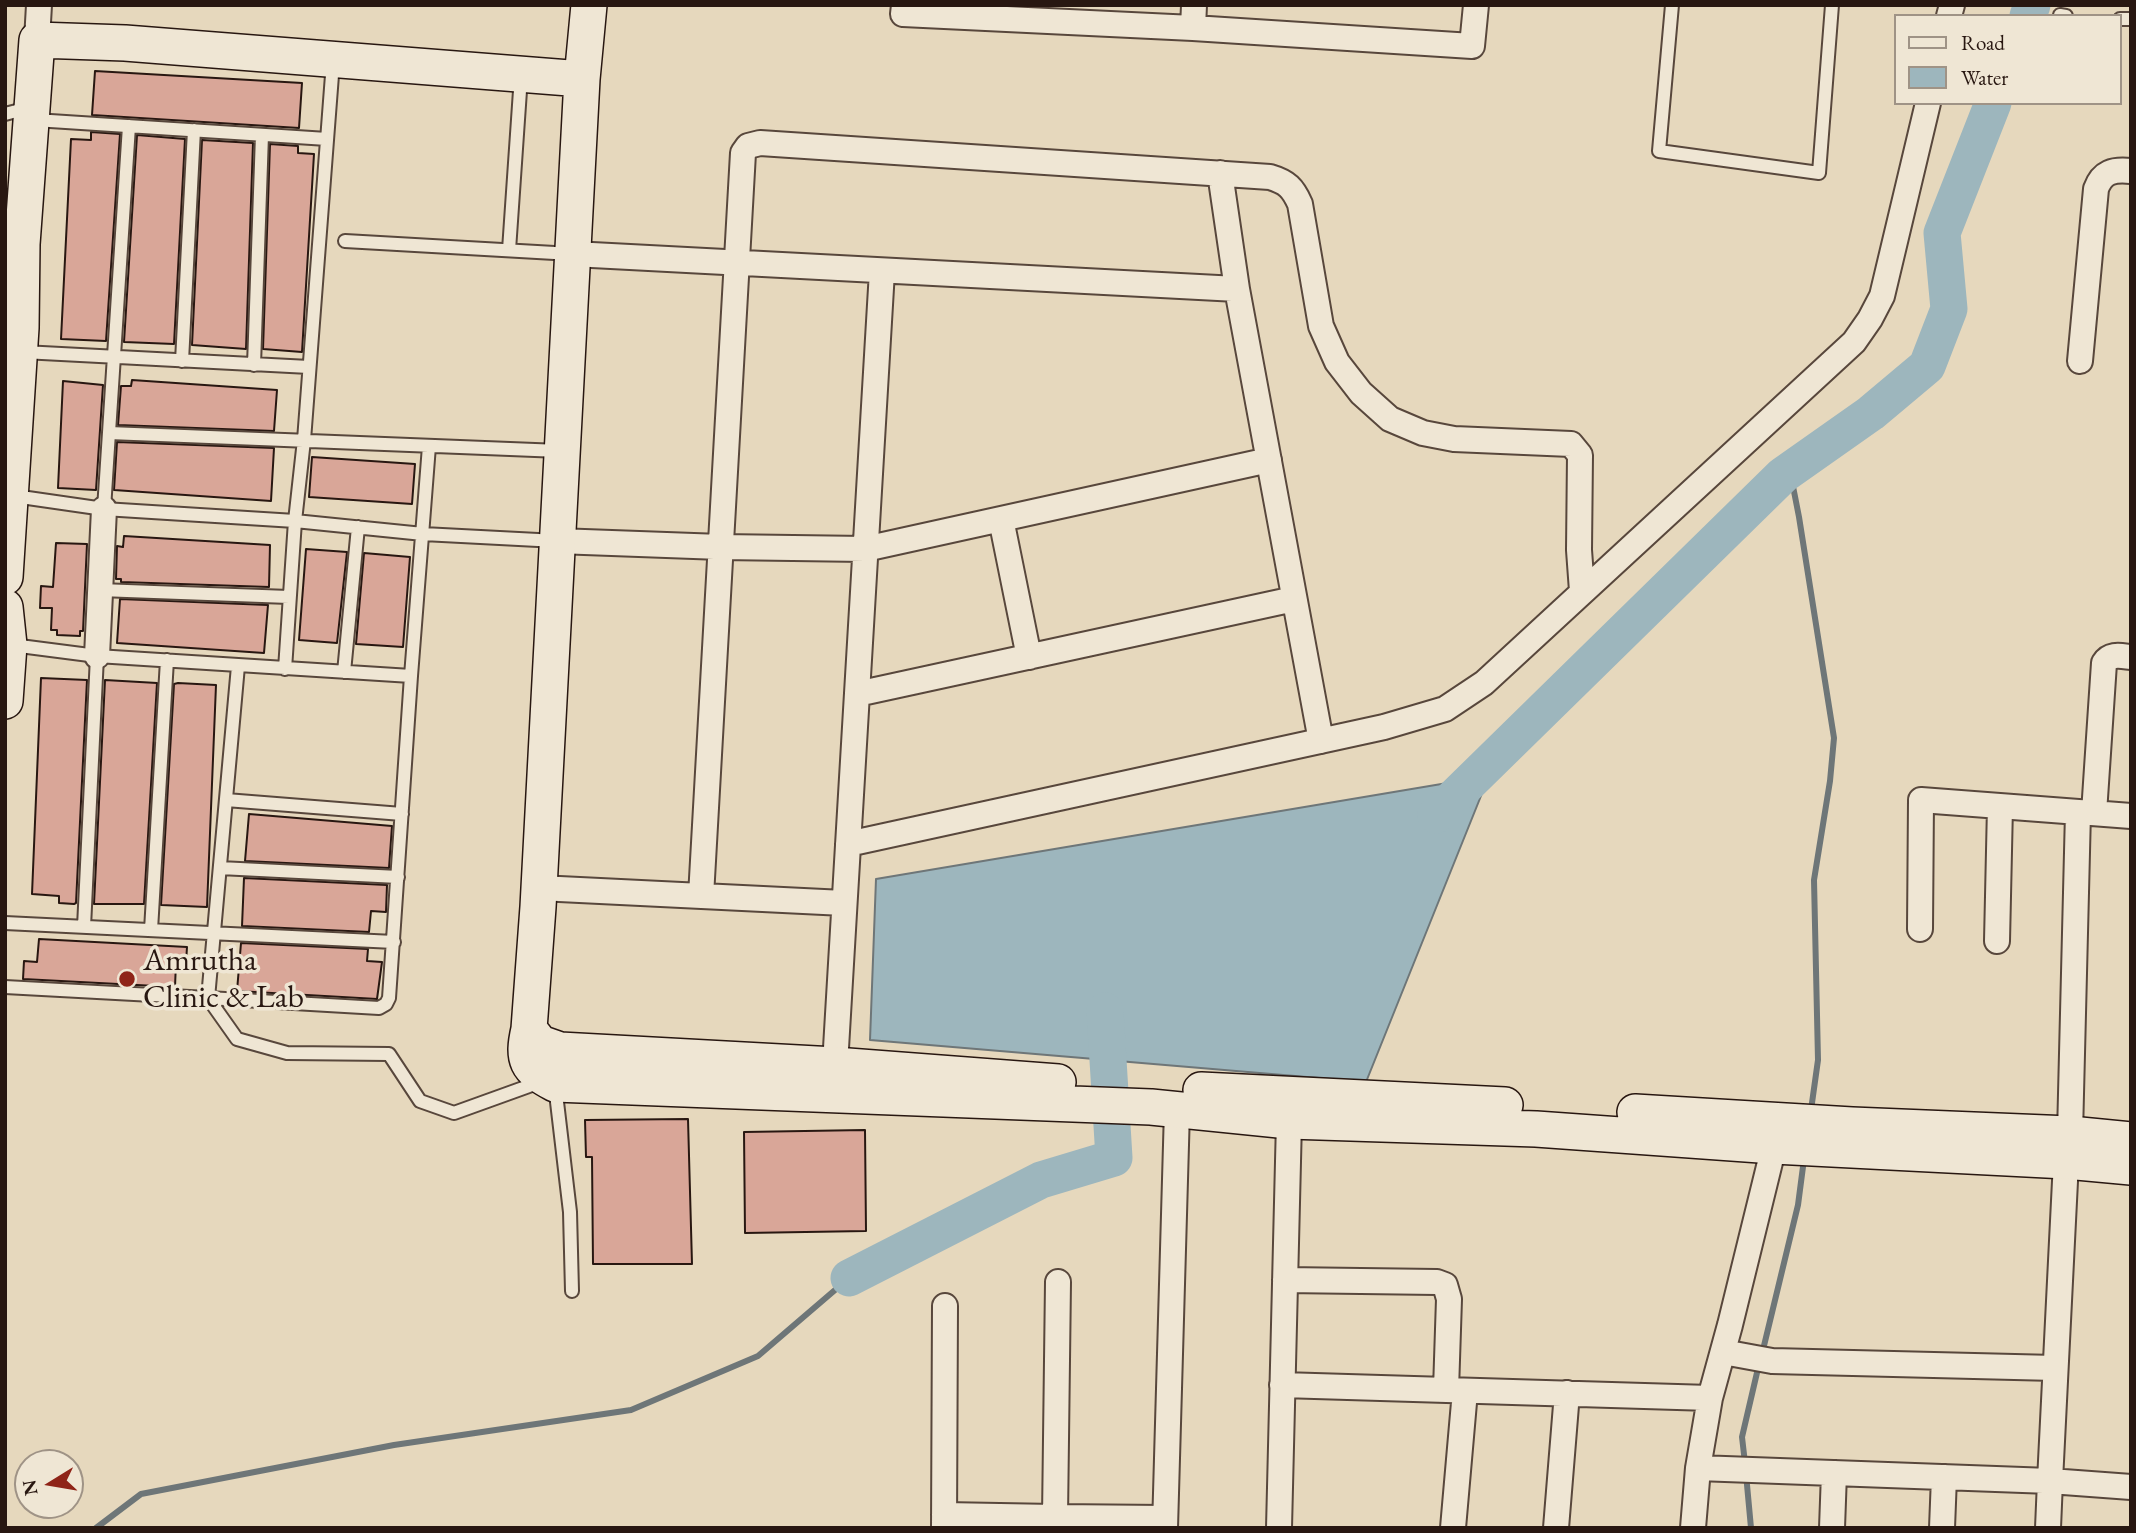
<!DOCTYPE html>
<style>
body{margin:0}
#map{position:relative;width:2136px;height:1533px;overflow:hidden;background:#e6d8bd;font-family:"EB Garamond",serif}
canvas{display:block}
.frame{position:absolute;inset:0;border:7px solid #281711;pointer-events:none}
.legend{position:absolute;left:1894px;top:14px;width:228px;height:91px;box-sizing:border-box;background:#efe6d4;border:2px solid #9f9386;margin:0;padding:9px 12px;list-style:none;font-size:21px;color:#281711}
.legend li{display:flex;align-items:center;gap:14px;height:35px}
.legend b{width:35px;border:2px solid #9f9386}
.north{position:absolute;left:14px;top:1449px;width:70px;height:70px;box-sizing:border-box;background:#efe6d4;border:2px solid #9f9386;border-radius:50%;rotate:259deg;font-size:19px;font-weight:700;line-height:28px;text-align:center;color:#281711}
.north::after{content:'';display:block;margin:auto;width:24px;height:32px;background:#8f2418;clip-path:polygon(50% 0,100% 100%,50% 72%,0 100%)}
</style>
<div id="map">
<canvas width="2136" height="1533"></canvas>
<div class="frame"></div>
<ul class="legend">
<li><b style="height:9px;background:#efe6d4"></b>Road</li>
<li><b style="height:19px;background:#9db6bd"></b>Water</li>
</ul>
<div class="north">N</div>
</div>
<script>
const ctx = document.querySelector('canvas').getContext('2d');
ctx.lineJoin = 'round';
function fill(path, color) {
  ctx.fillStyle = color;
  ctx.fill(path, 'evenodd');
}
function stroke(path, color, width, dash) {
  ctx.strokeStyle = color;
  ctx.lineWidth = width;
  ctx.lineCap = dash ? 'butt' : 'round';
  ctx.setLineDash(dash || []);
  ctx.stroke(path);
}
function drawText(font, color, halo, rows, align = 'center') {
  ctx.font = font + ' "EB Garamond",serif';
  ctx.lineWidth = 7;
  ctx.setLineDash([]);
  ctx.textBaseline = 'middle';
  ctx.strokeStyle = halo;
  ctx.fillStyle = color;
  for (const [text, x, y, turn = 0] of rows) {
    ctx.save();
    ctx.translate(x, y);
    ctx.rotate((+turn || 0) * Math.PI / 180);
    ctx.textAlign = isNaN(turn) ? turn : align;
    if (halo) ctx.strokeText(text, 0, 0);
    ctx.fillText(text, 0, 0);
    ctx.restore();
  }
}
const water = new Path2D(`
 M 1489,776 L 1366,1082 L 870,1040 L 876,879 Z`);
const stream = new Path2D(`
 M 1790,471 L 1799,517 L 1834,738 L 1830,781 L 1814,880 L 1818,1060 L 1811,1110
 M 1762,1354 L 1798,1205 L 1804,1159
 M 1745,1463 L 1742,1437 L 1759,1364
 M 1746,1474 L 1751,1528
 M 96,1528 L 141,1494 L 394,1445 L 631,1410 L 758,1356 L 849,1278`);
const river = new Path2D(`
 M 2028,16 L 2032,5
 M 1436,815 L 1783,475 L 1871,413 L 1927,366 L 1949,309 L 1942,233 L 1993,103
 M 849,1278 L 1041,1180 L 1114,1158 L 1105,1011`);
const building = new Path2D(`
 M 95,71 L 302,83 L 299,128 L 92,115 Z
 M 91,132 L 120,134 L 106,341 L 61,339 L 71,139 L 91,140 Z
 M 137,135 L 185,139 L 174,344 L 124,342 Z
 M 202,140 L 253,143 L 246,349 L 192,345 Z
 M 270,144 L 298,146 L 298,153 L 314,154 L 302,352 L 263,349 Z
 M 132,380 L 277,390 L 274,431 L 118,425 L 121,386 L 131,386 Z
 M 63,381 L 103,385 L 96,490 L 58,488 Z
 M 117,442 L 274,448 L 271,501 L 114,490 Z
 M 312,457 L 415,464 L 412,504 L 309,497 Z
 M 124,536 L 270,545 L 269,587 L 121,582 L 121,579 L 116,579 L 117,546 L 123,547 Z
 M 56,543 L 87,544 L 83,631 L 80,631 L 80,636 L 57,635 L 57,630 L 51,630 L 52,608 L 40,608 L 41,586 L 53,587 Z
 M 306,549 L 347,552 L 337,643 L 299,640 Z
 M 364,553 L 410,557 L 403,647 L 356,644 Z
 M 120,599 L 268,605 L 264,653 L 117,643 Z
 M 41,678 L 87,680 L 76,903 L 74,904 L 59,903 L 59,896 L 32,894 Z
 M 105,680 L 157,683 L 144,904 L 94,904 Z
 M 178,683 L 216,685 L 207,907 L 161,905 L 174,684 Z
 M 249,814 L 392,826 L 389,868 L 245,861 Z
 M 244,878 L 387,885 L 386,912 L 371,911 L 369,932 L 242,926 Z
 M 39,939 L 187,947 L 186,963 L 176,962 L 175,987 L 23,979 L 24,961 L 37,962 Z
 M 241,943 L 368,949 L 367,961 L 382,962 L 377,999 L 237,991 Z
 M 688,1119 L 692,1264 L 593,1264 L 592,1157 L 586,1157 L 585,1120 Z
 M 865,1130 L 866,1231 L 745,1233 L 744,1132 Z`);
const lane = new Path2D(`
 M 1672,5 L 1659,151 L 1819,173 L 1832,5
 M 2060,15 L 2066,16
 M 2120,19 L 2131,19
 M 5,114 L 28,108
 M 35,120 L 327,139
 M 345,241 L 572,254
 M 509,250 L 521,76
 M 23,352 L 309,367
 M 182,361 L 194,130
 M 254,365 L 262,135
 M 109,433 L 560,451
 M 14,496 L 104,509 L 295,521 L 423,534 L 557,541
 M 104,509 L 129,126
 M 100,590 L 289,597
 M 12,645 L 97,656 L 411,676 L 389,998 L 386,1004 L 379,1008 L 208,998 L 238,666
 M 285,669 L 295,521 L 304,440 L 333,62
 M 344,672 L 358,527
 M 411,676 L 429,446
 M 226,800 L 402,814
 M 220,868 L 398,877
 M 5,923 L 394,942
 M 84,927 L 97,656
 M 151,930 L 167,660
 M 5,987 L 208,998 L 237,1039 L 287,1053 L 389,1054 L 420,1101 L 454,1113 L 540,1082
 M 555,1085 L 570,1212 L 572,1291`);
const street = new Path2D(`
 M 904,5 L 903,14 L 1193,28
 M 1194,5 L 1193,28 L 1472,46 L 1476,5
 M 1949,16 L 1952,5
 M 37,40 L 39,5
 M 1220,173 L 1237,289 L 1321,741
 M 573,254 L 1237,289
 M 2080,361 L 2096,189 C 2102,172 2113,169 2131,171
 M 1001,519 L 1029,657
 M 557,541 L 721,547 L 865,549 L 1269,460
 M 97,656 L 104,509
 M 857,694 L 1294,599
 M 2094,813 L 2104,663 C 2110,653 2121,656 2131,657
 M 848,844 L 1384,727 L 1445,709 L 1484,683 L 1854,342 L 1870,319 L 1882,296 L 1928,103
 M 539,888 L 844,903
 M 701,896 L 743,153 L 748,146 L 760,143 L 1270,177 C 1287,182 1293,188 1300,204 L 1321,326 L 1337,362 L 1361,393 L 1390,419 L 1423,433 L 1454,439 L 1571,444 L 1580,455 L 1579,550 L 1582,591
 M 1920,929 L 1921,800 L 2131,816
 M 1997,941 L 2000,806
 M 835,1065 L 882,271
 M 2070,1134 L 2078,812
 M 2066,1161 L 2050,1481 L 2131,1487
 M 1285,1280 L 1437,1282 L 1445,1285 L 1449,1299 L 1446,1390
 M 1723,1352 L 1772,1361 L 2055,1368
 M 1282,1385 L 1710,1398
 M 1698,1468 L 2050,1481 L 2048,1528
 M 944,1515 L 1055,1517 L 1058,1282
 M 944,1528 L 945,1306
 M 1055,1528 L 1055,1517 L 1165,1518
 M 1165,1528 L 1177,1110
 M 1279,1528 L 1289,1121
 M 1453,1528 L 1465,1391
 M 1556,1528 L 1567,1393
 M 1693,1528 L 1698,1468 L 1710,1398 L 1730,1325 L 1774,1146 L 1775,1132
 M 1832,1528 L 1834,1473
 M 1942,1528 L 1944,1477`);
const secondary = new Path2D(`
 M 582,79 L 589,5
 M 5,577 L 21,328 L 22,244 L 37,40 L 125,43 L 582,79 L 538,907 L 529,1029 C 522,1060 526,1069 555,1084 L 1151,1107 L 1289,1121 L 1536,1129 L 1774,1146 L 2066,1161 L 2131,1167
 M 5,607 L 9,645 L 5,701
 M 529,1029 L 540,1043 L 560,1050 L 835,1065 L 1058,1082
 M 1201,1090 L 1505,1105
 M 1635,1112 L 1852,1125 L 2070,1134 L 2131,1140`);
const markers = [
 [127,979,9,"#8f2418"]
];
const poiNames = [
 ["Amrutha",143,961],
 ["Clinic & Lab",143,998]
];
fill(water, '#9db6bd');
stroke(water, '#6e7678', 2);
stroke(stream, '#6e7678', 6);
stroke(river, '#9db6bd', 37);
fill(building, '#d9a698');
stroke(building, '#281711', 2);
stroke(lane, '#58473c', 16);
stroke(street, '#58473c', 28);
stroke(secondary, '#281711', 38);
stroke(lane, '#efe6d4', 12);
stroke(street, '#efe6d4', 24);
stroke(secondary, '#efe6d4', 35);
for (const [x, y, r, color] of markers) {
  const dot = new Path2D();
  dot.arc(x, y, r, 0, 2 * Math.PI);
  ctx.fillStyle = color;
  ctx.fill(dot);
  stroke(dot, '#efe6d4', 2.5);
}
drawText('32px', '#281711', '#efe6d4', poiNames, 'left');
</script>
